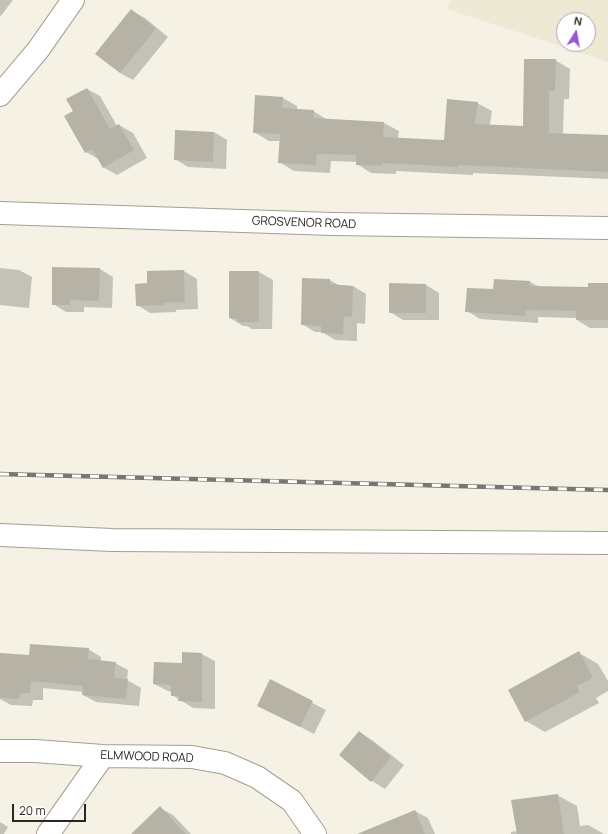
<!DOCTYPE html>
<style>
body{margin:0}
#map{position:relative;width:608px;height:834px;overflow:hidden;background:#f5f2e5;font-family:Manrope,sans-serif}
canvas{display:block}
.north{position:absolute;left:556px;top:12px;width:40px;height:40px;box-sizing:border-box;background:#fff;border:1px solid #a9a9a6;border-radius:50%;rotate:11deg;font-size:11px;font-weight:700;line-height:16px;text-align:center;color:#282721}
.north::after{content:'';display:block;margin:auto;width:14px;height:18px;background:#9759d0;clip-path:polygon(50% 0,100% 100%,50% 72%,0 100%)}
.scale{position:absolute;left:12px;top:804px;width:74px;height:18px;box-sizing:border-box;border:2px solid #282721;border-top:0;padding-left:5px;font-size:12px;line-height:14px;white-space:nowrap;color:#282721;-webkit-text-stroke:3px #fff;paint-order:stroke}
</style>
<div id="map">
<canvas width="608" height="834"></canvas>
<div class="north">N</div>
<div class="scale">20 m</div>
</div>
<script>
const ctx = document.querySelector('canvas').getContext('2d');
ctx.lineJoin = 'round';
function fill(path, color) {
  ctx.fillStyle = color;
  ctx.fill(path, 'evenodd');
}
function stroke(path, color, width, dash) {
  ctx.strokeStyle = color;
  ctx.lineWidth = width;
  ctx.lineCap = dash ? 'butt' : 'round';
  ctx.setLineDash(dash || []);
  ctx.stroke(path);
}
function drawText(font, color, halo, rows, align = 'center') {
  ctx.font = font + ' Manrope,sans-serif';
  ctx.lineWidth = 3.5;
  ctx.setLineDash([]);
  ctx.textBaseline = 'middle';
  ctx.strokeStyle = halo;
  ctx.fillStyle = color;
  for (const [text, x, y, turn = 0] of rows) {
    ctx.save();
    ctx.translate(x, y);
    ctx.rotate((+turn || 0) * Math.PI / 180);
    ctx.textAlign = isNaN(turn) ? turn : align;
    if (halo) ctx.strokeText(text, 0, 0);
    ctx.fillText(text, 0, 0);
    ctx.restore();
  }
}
const built = new Path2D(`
 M 451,0 L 608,0 L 608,62 L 447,9 ZM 564,20 L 588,20 L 588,44 L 564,44 Z`);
const shadow = new Path2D(`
 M 0,0 L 13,0 L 0,17 Z
 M 132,11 L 145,18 L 168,37 L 133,80 L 120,73 Z
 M 555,60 L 570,69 L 569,99 L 564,99 L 563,135 L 608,136 L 608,179 L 473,173 L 473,175 L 396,171 L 396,174 L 371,173 L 357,164 L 357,162 L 331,161 L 330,173 L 294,171 L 279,162 L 280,141 L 269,141 L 254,132 L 283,98 L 297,106 L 297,110 L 313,111 L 328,120 L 384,123 L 399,131 L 398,138 L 444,141 L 477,103 L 492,111 L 490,125 L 524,127 Z
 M 87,89 L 100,96 L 117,126 L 119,125 L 133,133 L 147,158 L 117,175 L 103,167 L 100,160 L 86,152 L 75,111 Z
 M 214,132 L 227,140 L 226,169 L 188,167 L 175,159 Z
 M 0,268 L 19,270 L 32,277 L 29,308 L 0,305 Z
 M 100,269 L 113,277 L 112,308 L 84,307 L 84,312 L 66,312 L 53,304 Z
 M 184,271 L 197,279 L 198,309 L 176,310 L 176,312 L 150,313 L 137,305 L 148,284 Z
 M 230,272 L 259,272 L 273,280 L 272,329 L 252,329 L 247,326 L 243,326 L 230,318 Z
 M 303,279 L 330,280 L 340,286 L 353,286 L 366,294 L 365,324 L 357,323 L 357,341 L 335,340 L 322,332 L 315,332 L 302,324 Z
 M 530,282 L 540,287 L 588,288 L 608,285 L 608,328 L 590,328 L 577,320 L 577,318 L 538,317 L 538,323 L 480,319 L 467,311 L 494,290 Z
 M 390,284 L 426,285 L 439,293 L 439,320 L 403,320 L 390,312 Z
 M 88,649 L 101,657 L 101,661 L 115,663 L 128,670 L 127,680 L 141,688 L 139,706 L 96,702 L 83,695 L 84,692 L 43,688 L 43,700 L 33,700 L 32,706 L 11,705 L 0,699 L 0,655 L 30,656 Z
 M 183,653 L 202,654 L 215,661 L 215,709 L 193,708 L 172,695 L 172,692 L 168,691 L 154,684 L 183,664 Z
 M 579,653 L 598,664 L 608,681 L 608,691 L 596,698 L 599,703 L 545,732 L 526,721 Z
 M 270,681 L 326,710 L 314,734 L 258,705 Z
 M 359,732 L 372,740 L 404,765 L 385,789 L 372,781 L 340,755 Z
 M 557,795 L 577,806 L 580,826 L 588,825 L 604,834 L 511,834 L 511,832 L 517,831 Z
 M 160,808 L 173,815 L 191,834 L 132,834 Z
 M 415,811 L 428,818 L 435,834 L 393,834 Z
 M 0,822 L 8,827 L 4,834 L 0,834 Z`);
const building = new Path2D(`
 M 131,9 L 156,29 L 120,73 L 95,54 Z
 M 524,59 L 556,59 L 555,91 L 549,91 L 549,133 L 608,135 L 608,172 L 458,165 L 458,167 L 382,163 L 382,166 L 356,165 L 356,155 L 317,154 L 316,165 L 278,163 L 280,134 L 253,133 L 255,95 L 283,97 L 282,108 L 314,110 L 313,118 L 384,122 L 383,137 L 444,140 L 447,99 L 478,102 L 475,124 L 523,126 Z
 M 87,88 L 110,129 L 119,124 L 134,150 L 103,168 L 92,149 L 85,153 L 64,116 L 73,111 L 66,99 Z
 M 175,130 L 214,132 L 213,162 L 174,160 Z
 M 52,267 L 100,268 L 99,301 L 70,300 L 70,305 L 52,305 Z
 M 184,270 L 185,302 L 163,303 L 163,305 L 136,306 L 135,284 L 147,283 L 147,271 Z
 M 229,271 L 259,271 L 259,322 L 238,322 L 238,319 L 229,318 Z
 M 302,278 L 330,279 L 330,284 L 353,286 L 352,317 L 344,316 L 343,334 L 321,333 L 321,326 L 301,325 Z
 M 494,279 L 530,281 L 530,286 L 588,287 L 588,283 L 608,283 L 608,320 L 576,320 L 576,311 L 525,310 L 525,316 L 465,312 L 467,288 L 493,289 Z
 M 389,283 L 426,284 L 426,313 L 389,313 Z
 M 30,644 L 89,648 L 88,659 L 116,662 L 114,678 L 128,679 L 126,699 L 82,695 L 83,686 L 31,681 L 30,693 L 20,693 L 19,699 L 0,698 L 0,653 L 29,655 Z
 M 579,651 L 593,678 L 577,686 L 580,692 L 525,722 L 508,690 Z
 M 182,652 L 202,653 L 202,702 L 178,701 L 179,696 L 171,696 L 171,685 L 153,684 L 154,662 L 182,663 Z
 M 270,679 L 313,701 L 300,727 L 257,706 Z
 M 359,731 L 391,757 L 371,782 L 339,755 Z
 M 558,794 L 564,834 L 517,834 L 511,800 Z
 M 160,806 L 186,834 L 131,834 Z
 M 415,810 L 425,834 L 357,834 Z`);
const minor = new Path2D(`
 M 0,95 L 38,50 L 73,0
 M 0,213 L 333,224 L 608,228
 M 0,535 L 112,540 L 608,543
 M 0,751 L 35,751 L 103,756 L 192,757 L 225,763 L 257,777 L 292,801 L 315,834
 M 48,834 L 103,756`);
const rail = new Path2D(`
 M 0,474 L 608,490`);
const streetNames = [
 ["GROSVENOR ROAD",304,223,2],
 ["ELMWOOD ROAD",147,757,2]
];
fill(built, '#eee9d4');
fill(shadow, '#0003');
fill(building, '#b6b3a6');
stroke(minor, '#a29f92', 24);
stroke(minor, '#fff', 22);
stroke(rail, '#78766e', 4.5);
stroke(rail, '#fff', 3, [9]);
drawText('12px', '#282721', '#fff', streetNames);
</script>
